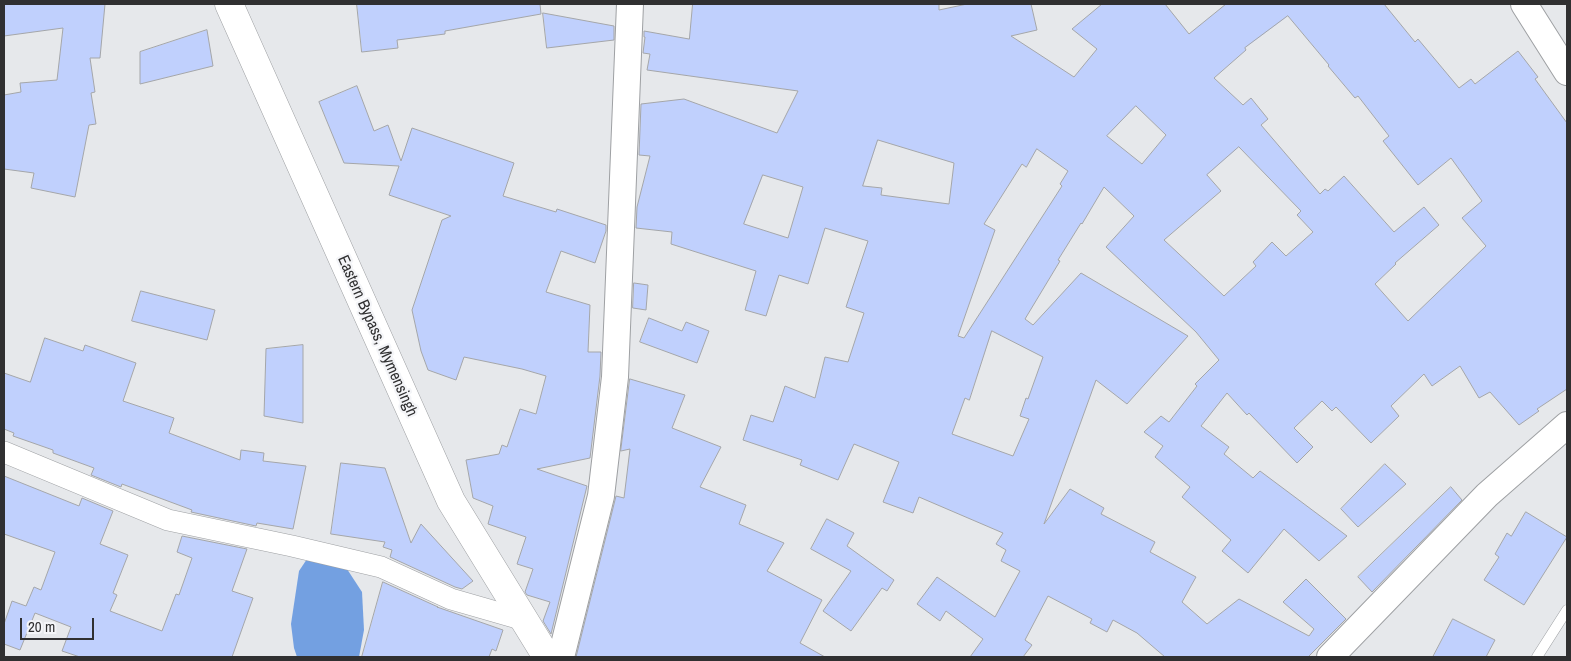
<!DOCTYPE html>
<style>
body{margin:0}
#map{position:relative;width:1571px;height:661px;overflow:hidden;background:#e6e8eb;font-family:"Archivo Narrow",sans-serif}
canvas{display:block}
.frame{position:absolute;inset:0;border:5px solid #303031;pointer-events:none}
.scale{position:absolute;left:20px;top:618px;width:74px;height:22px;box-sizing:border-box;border:2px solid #303031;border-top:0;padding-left:6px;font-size:15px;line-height:18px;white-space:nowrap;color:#303031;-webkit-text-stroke:4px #f4f5f8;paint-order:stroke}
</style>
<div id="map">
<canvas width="1571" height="661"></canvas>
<div class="frame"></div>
<div class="scale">20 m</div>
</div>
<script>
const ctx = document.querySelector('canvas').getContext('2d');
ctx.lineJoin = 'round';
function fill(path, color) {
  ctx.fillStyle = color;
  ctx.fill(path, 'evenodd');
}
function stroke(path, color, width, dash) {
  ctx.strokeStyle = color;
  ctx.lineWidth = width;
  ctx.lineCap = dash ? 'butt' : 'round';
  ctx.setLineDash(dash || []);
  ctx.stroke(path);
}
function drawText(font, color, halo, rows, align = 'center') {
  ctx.font = font + ' "Archivo Narrow",sans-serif';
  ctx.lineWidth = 4.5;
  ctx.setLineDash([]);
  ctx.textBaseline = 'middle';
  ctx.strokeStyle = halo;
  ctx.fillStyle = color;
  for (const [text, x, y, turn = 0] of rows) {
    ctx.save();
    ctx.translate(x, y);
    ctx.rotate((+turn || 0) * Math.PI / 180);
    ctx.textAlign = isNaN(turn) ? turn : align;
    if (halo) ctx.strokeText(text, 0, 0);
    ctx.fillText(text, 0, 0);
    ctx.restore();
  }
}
const water = new Path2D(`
 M 307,559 L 347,569 L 362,592 L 364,630 L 359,657 L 297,657 L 294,648 L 291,624 L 299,571 Z`);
const building = new Path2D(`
 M 4,4 L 105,4 L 100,58 L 90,58 L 95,92 L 91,93 L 96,124 L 89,125 L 75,197 L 31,188 L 34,173 L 4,169 L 4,95 L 21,92 L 20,83 L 57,80 L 63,28 L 4,36 Z
 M 357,4 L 540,4 L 541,14 L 445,31 L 445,34 L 397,40 L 398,48 L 362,52 Z
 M 693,4 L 939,4 L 939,10 L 967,4 L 1031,4 L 1037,30 L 1011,36 L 1074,77 L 1097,49 L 1072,29 L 1102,4 L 1165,4 L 1189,34 L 1226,4 L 1384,4 L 1415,42 L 1418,39 L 1459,88 L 1471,79 L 1475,84 L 1518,51 L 1538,77 L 1535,79 L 1567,123 L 1567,389 L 1537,409 L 1539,411 L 1519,425 L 1490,392 L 1479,398 L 1460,366 L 1432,386 L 1424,374 L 1391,406 L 1399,416 L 1371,443 L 1336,407 L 1332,411 L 1322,401 L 1294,428 L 1313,447 L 1297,463 L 1249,413 L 1247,415 L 1227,393 L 1201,426 L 1229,447 L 1224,454 L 1253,478 L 1260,471 L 1347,536 L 1319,561 L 1284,529 L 1248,573 L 1222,551 L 1231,540 L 1182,497 L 1190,487 L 1155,457 L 1163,446 L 1144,432 L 1161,416 L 1169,422 L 1197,386 L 1195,384 L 1219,360 L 1196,332 L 1106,247 L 1134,216 L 1104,187 L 1082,224 L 1081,223 L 1058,260 L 1060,261 L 1025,319 L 1033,325 L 1081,273 L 1188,336 L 1127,404 L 1096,380 L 1044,524 L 1070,489 L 1104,508 L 1101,514 L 1155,542 L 1150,552 L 1196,577 L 1182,602 L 1207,624 L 1239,599 L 1309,636 L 1314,629 L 1283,602 L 1306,579 L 1346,619 L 1308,657 L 1165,657 L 1137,633 L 1113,620 L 1107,632 L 1090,623 L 1092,619 L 1048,596 L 1025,640 L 1032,645 L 1023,657 L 970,657 L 983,639 L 946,611 L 940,621 L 917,604 L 937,577 L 995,617 L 1020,571 L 1001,561 L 1006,550 L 996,544 L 1003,533 L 919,497 L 913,513 L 883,502 L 899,462 L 854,444 L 838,480 L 800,465 L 802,460 L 743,440 L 751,415 L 773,422 L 785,386 L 815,398 L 825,357 L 848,362 L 864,313 L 846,307 L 868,241 L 825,228 L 808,284 L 779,275 L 766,316 L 745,310 L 756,271 L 671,244 L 672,232 L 636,228 L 637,207 L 650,156 L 639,155 L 641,104 L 684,99 L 777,133 L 798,91 L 647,70 L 650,54 L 643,53 L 645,37 L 644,37 L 644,31 L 689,39 ZM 1288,16 L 1329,65 L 1328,66 L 1355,98 L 1358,96 L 1389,136 L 1383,141 L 1418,185 L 1451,158 L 1482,201 L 1462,218 L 1486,246 L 1408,321 L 1375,284 L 1396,264 L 1395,263 L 1439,225 L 1424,207 L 1394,232 L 1344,176 L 1328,191 L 1325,189 L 1320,194 L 1261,125 L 1268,119 L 1251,98 L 1243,105 L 1214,78 L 1246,50 L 1245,48 ZM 1136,106 L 1166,135 L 1142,164 L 1107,136 ZM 878,140 L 954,163 L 949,204 L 881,195 L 882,188 L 863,186 ZM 1239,147 L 1301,211 L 1297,215 L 1313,232 L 1286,256 L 1272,242 L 1253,262 L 1256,266 L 1224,296 L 1164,240 L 1221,191 L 1207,175 ZM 1037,149 L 1068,171 L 1060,184 L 1062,186 L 964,338 L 958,336 L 995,230 L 984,224 L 1022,164 L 1026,167 ZM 763,175 L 803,187 L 788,238 L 744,224 ZM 992,331 L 1043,357 L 1028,399 L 1026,398 L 1020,416 L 1029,419 L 1013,456 L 952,434 L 965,398 L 969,400 Z
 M 543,13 L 614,26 L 614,40 L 547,48 Z
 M 207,30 L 213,66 L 140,84 L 140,52 Z
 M 357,86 L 374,131 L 388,125 L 401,161 L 412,128 L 514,163 L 503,196 L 556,212 L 557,209 L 606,225 L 606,231 L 595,263 L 561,251 L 546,292 L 590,305 L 588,352 L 601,352 L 600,376 L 590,458 L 537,469 L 587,486 L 551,634 L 543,621 L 550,602 L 527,595 L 525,592 L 533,569 L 517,564 L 526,537 L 488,524 L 493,506 L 473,498 L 466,460 L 499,454 L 502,445 L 507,447 L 520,409 L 536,414 L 546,376 L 522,369 L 464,357 L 456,380 L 428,370 L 421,351 L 412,310 L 442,220 L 451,216 L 389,195 L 399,166 L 344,163 L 319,102 Z
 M 634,283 L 648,285 L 646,310 L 633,308 Z
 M 141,291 L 215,310 L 207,340 L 132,321 Z
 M 649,318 L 682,331 L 686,322 L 709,331 L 697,363 L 640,342 Z
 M 45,338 L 83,351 L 85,345 L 136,363 L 123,401 L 174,418 L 169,433 L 240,460 L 241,450 L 264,453 L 263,461 L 306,466 L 293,529 L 257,523 L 256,526 L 191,512 L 192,510 L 122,484 L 121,487 L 91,475 L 94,468 L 53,453 L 53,450 L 13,436 L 14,433 L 4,429 L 4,373 L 30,382 Z
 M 303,345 L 303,423 L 264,416 L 266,349 Z
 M 630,379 L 685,395 L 672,428 L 721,447 L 700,487 L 746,505 L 739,524 L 784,543 L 767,571 L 822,600 L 800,643 L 825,657 L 576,657 L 616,496 L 624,498 L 630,449 L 621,451 Z
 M 341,463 L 385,468 L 411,543 L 421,524 L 473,581 L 462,589 L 455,587 L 390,557 L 392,550 L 383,547 L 385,542 L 331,534 Z
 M 1385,464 L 1406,484 L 1358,527 L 1341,509 Z
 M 4,476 L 79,506 L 82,498 L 113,511 L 100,544 L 128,555 L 113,593 L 117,595 L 110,611 L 162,631 L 176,594 L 179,595 L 192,558 L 177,552 L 182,536 L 247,549 L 232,591 L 253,598 L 232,657 L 80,657 L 62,651 L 71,627 L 35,613 L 20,650 L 4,644 L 4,624 L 12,601 L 26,606 L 34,587 L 41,590 L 55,552 L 4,534 Z
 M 1451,487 L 1462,500 L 1372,592 L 1358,577 Z
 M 1526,512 L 1567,537 L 1524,605 L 1484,580 L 1499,557 L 1495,554 L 1507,533 L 1511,536 Z
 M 827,519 L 854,533 L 847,546 L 894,580 L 887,591 L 882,588 L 851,631 L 823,611 L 851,571 L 811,549 Z
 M 383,582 L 438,607 L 437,607 L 503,630 L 496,651 L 492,649 L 489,657 L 362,657 Z
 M 1453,619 L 1495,640 L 1486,657 L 1433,657 Z`);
const service = new Path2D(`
 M 1537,657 L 1567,610`);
const minor = new Path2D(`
 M 4,452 L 168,520 L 292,546 L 381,567 L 451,599 L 524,620`);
const tertiary = new Path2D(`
 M 1524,4 L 1567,72
 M 561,657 L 601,496 L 615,377 L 630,4
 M 1330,657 L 1487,495 L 1567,425`);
const trunk = new Path2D(`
 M 229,4 L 451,501 L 547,657`);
const streetNames = [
 ["Eastern Bypass, Mymensingh",377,336,66]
];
fill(water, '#73a0e1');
fill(building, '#c0d0fd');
stroke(building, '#a4a6a9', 1);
stroke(service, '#9ea0a3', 11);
stroke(minor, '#9ea0a3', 22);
stroke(tertiary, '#9ea0a3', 28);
stroke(trunk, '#9ea0a3', 29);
stroke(service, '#fff', 10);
stroke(minor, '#fff', 21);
stroke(tertiary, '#fff', 26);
stroke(trunk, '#fff', 28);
drawText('16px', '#303031', '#f4f5f8', streetNames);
</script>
